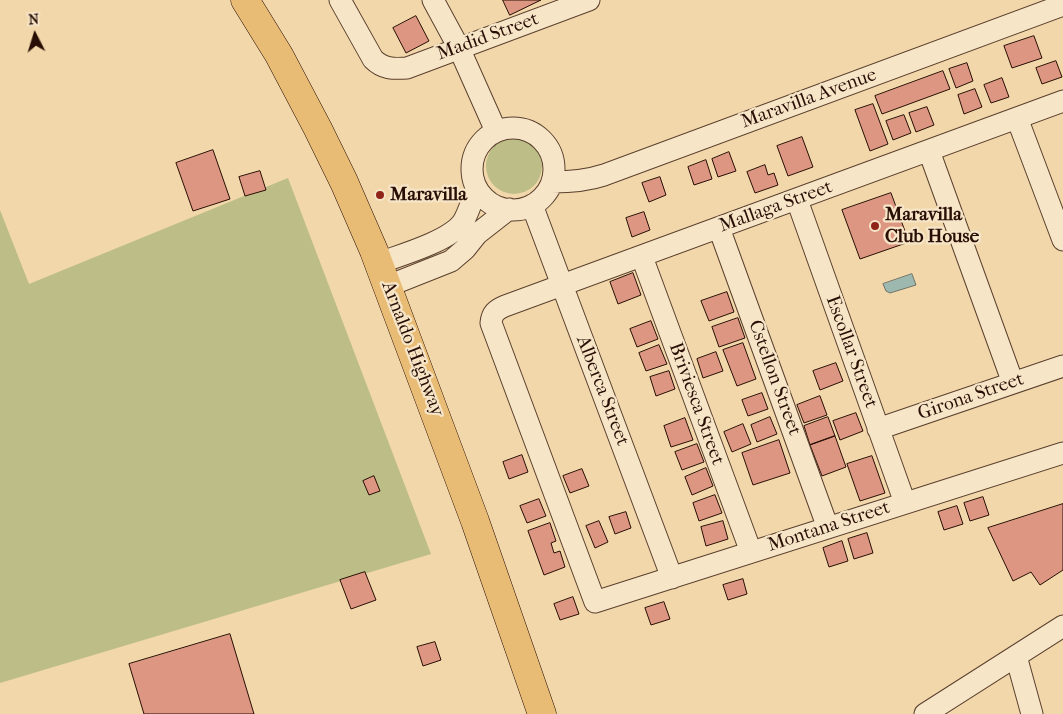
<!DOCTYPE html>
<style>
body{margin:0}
#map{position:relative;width:1063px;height:714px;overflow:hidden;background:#f2d7aa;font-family:"IM FELL French Canon",serif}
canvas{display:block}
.north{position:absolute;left:10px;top:10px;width:50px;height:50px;-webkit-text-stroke:4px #f7e5c8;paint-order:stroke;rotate:355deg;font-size:14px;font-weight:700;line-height:20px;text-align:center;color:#280e04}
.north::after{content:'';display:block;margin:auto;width:18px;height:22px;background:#280e04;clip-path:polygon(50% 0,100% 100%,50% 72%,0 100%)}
</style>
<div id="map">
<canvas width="1063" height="714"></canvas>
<div class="north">N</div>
</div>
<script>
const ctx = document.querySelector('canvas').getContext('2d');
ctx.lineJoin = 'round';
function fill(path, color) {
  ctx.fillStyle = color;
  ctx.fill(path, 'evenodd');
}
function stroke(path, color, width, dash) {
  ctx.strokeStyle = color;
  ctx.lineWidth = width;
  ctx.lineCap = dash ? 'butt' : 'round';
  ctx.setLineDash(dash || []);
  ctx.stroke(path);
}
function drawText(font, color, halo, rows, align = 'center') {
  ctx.font = font + ' "IM FELL French Canon",serif';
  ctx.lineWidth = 4.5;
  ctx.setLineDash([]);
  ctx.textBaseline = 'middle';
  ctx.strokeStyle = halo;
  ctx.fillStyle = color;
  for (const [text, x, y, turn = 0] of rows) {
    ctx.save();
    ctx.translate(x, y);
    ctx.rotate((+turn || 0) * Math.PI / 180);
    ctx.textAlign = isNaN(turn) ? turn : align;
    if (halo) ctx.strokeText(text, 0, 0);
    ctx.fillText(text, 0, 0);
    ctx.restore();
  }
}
const green = new Path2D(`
 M486 166a28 28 0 1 1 56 0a28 28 0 1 1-56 0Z
 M 288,178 L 431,554 L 0,683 L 0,210 L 29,284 Z`);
const water = new Path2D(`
 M 912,274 L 916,285 L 890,293 L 886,291 L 883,284 Z`);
const building = new Path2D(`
 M 503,0 L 541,0 L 510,15 Z
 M 416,16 L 429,41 L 406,53 L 393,28 Z
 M 1034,36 L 1042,58 L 1012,68 L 1004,46 Z
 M 1056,61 L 1062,77 L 1042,84 L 1036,68 Z
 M 967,63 L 973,81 L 956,88 L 949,69 Z
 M 943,71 L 950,89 L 882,114 L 875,96 Z
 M 1002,78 L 1009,97 L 991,103 L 984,85 Z
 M 975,89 L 982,107 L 964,114 L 958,95 Z
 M 873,104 L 888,144 L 870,151 L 855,110 Z
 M 927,107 L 934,125 L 916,132 L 909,113 Z
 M 904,115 L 911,133 L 893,140 L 886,121 Z
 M 802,137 L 813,167 L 788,176 L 777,146 Z
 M 213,150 L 230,199 L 193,211 L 176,163 Z
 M 729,152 L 736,171 L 718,177 L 712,159 Z
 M 706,160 L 712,179 L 694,185 L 688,167 Z
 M 765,165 L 768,175 L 774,173 L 778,185 L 755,193 L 747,172 Z
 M 260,171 L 266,190 L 245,196 L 239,177 Z
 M 660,177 L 666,195 L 649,202 L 642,183 Z
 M 891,193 L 909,242 L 860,259 L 842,210 Z
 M 644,212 L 650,230 L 632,237 L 626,218 Z
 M 633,273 L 641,295 L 618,304 L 610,282 Z
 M 727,292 L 734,312 L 709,321 L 701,301 Z
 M 738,318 L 745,338 L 719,347 L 712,327 Z
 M 651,321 L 658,339 L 637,347 L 630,329 Z
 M 743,343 L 756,379 L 737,386 L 723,350 Z
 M 659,345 L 667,364 L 646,371 L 639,353 Z
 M 716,352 L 723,371 L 703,378 L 697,359 Z
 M 836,363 L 843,381 L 820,390 L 813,371 Z
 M 669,371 L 675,389 L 656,396 L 650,377 Z
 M 762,393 L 768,409 L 748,416 L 742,400 Z
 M 820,396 L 827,415 L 804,423 L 797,405 Z
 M 856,413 L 863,431 L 840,440 L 833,421 Z
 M 770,417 L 777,434 L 757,442 L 751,425 Z
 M 828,417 L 835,436 L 810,445 L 804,426 Z
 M 685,418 L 693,440 L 671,447 L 664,426 Z
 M 743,424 L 751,444 L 732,452 L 724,432 Z
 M 835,436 L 846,467 L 822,476 L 810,445 Z
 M 779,440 L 790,473 L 753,485 L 742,453 Z
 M 697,444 L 704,462 L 682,470 L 675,452 Z
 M 522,455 L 528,472 L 509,479 L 503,462 Z
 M 872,456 L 885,493 L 860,501 L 847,464 Z
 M 706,468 L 713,486 L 692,495 L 685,477 Z
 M 582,469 L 589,486 L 570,493 L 563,476 Z
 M 374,476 L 380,491 L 369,495 L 363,481 Z
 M 715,495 L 722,513 L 699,521 L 693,503 Z
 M 983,497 L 989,515 L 970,521 L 964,503 Z
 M 539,499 L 546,516 L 527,523 L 520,506 Z
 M 1063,504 L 1063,570 L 1040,585 L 1031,572 L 1013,581 L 988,528 Z
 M 957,506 L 963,524 L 944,530 L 938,512 Z
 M 626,512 L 631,528 L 615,534 L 609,517 Z
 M 599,521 L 608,542 L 595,548 L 586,526 Z
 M 723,521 L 728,539 L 706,546 L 701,527 Z
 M 550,523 L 556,541 L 551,543 L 554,553 L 560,551 L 565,567 L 544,575 L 528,531 Z
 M 867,533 L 873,553 L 854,559 L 848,539 Z
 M 842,541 L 848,561 L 829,567 L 823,548 Z
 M 365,572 L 376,600 L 351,609 L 340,580 Z
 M 743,579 L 747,594 L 728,600 L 723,585 Z
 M 573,597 L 579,614 L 560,620 L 554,604 Z
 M 664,602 L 670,619 L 651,625 L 645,608 Z
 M 230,634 L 254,714 L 144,714 L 129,664 Z
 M 435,642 L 441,660 L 423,666 L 417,647 Z`);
const minor = new Path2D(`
 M 340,0 L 373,59 C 383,69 393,69 407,68 L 589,0
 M 433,0 L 459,48 L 496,131
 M 1063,101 L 505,306 C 496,310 492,313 491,323 L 595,602 L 1063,453
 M 1017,118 L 1063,240
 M472 169a41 41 0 1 1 82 0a41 41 0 1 1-82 0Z
 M 929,151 L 1013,383
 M 552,182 C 570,182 586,181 604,175 L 1063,5
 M 797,200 L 905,503
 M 532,205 L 672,578
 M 719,228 L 828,528
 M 642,257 L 751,552
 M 379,263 C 401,255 450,241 463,222 C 469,212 472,199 477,189
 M 388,286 L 451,261 L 465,249 L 477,234 L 509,209
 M 878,429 L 1063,366
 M 1016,656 L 1032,714
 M 925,714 L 1063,626`);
const major = new Path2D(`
 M 245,0 L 279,55 L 318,129 L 344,182 L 374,251 L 475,521 L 542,714`);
const markers = [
 [380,195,5,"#8f2418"],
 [875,226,5,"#8f2418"]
];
const streetNames = [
 ["Madid Street",488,37,-20],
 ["Maravilla Avenue",809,99,-20],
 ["Mallaga Street",776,207,-20],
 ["Arnaldo Highway",412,349,69],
 ["Escollar Street",851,352,70],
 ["Cstellon Street",774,378,70],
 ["Alberca Street",602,391,69],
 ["Girona Street",971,397,-19],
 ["Briviesca Street",696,404,70],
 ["Montana Street",829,527,-18]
];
const poiNames = [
 ["Maravilla",390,195],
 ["Maravilla",885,215],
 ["Club House",885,237]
];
fill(green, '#bdbe87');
fill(water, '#9cb8af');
stroke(water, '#6e746b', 1);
fill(building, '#dc9681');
stroke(building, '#280e04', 1);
stroke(minor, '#5a402e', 23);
stroke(major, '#280e04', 29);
stroke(minor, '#f7e5c8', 21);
stroke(major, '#e9bc75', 28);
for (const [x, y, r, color] of markers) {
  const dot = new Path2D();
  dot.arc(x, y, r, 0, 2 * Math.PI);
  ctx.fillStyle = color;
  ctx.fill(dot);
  stroke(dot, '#f7e5c8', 2);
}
drawText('19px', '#280e04', '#f7e5c8', streetNames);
drawText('bold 19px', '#280e04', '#f7e5c8', poiNames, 'left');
</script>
